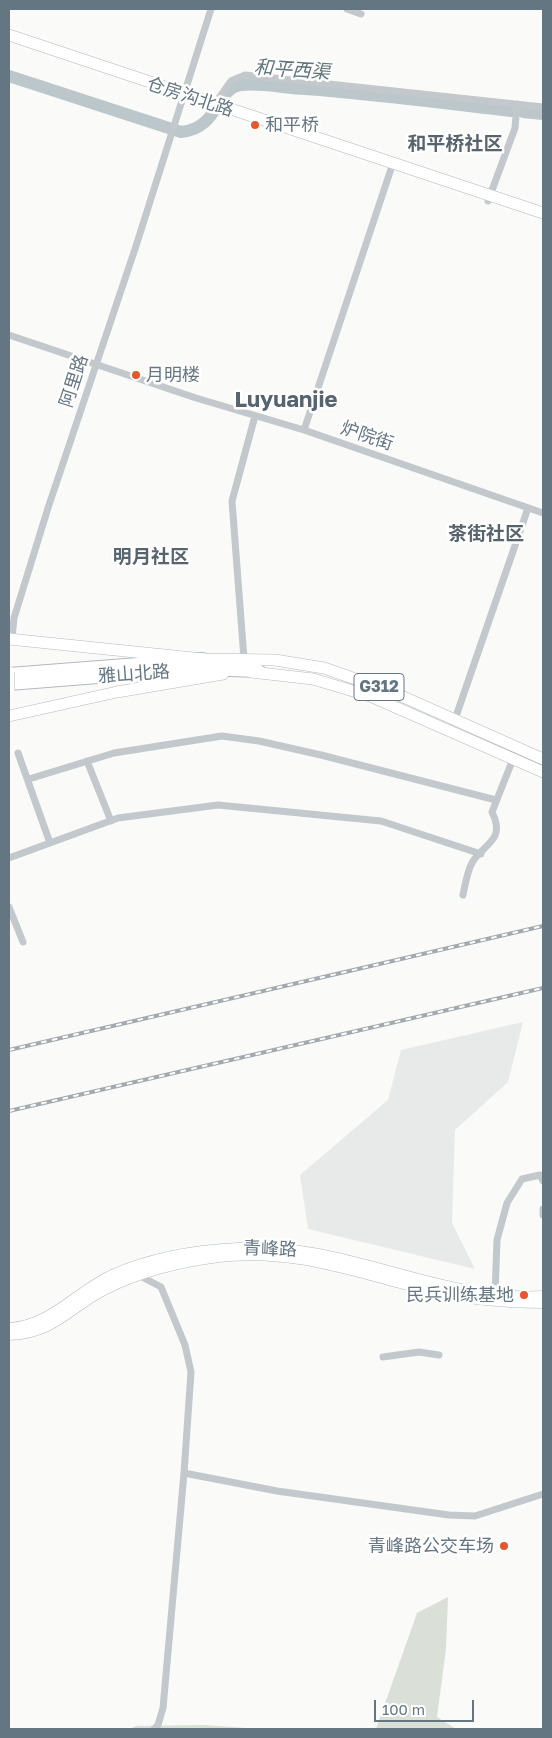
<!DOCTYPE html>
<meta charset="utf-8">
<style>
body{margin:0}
#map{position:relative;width:552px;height:1738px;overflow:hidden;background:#fafaf8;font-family:"Golos Text",sans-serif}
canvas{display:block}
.frame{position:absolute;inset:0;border:10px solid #657683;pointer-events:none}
.scale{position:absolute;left:374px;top:1700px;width:100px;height:22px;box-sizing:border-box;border:2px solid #657683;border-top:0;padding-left:6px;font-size:15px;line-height:18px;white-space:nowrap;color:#657683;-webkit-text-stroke:4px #fff;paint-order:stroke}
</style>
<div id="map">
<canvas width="552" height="1738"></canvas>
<div class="frame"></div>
<div class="scale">100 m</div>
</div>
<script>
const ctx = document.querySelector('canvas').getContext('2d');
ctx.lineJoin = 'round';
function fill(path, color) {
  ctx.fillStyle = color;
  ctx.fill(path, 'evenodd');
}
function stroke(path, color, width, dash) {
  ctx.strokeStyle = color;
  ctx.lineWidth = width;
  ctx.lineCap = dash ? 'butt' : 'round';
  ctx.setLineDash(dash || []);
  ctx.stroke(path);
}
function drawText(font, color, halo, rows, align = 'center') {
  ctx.font = font + ' "Golos Text","Noto Sans SC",sans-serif';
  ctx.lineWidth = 5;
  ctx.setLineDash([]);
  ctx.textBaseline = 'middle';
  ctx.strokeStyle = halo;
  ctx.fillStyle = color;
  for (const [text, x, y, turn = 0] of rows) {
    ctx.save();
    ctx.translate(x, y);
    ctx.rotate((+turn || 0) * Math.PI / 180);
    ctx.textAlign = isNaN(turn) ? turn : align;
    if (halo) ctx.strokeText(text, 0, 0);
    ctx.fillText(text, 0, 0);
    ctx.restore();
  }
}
const built = new Path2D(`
 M 523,1022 L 508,1082 L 455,1130 L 452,1223 L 475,1269 L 308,1229 L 300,1175 L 388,1100 L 401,1050 Z`);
const green = new Path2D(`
 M 448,1597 L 446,1649 L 437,1717 L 456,1729 L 376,1729 L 417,1613 Z
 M 204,1725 L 261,1729 L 130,1729 L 136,1726 Z`);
const river = new Path2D(`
 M 9,76 L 181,132 C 219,129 216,88 241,85 C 261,83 285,88 305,89 C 374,94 442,103 511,111
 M 523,112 L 543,114`);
const street = new Path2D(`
 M 347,9 L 361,14
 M 214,105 L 231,81 L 245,75 L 543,107
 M 488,201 L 515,128 L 517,104
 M 9,335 L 196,398 L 304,430 L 543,513
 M 304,430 L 393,163
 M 12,638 L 14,618 L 48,508 L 136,246 L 211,9
 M 244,659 L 232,501 L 255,416
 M 454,722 L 528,508
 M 18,753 L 50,843
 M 87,761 L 111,821
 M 29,779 L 114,753 L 222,736 L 259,741 L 321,755 L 496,800
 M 9,858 L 118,818 L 218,805 L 381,821 L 481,854
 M 463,895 C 465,885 467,871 473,861 C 485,843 506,840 492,812 L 513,759
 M 9,907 L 23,942
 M 543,1209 L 543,1215
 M 142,1271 L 144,1278 L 161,1287 L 185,1345 L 191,1372 L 184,1473 L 277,1491 L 449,1515 L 475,1516 L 543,1494
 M 495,1294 L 497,1240 L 507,1203 L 522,1179 L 540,1175 L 543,1181
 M 383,1357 L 419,1352 L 439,1355
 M 154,1729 L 158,1725 L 163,1708 L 184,1473`);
const secondary = new Path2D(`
 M 9,1328 C 50,1326 76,1292 112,1275 C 150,1258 196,1250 238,1248 C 343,1241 438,1302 543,1296
 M 9,1335 C 56,1333 69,1307 106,1289 C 141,1271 180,1262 219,1257 C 296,1248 360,1274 434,1292 C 470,1300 506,1303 543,1303`);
const primary = new Path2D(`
 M 9,35 L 543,213
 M 9,639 L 203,659 L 275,660 L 324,668 L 390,691 L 543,759
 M 251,672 L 313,679 L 370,696 L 543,772
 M 9,716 L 117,692 L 223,674`);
const highway = new Path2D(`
 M 9,674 L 203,659
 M 9,684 L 200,669 L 259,671`);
const rail = new Path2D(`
 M 9,1050 L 543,926
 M 9,1111 L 543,988`);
const primaryBridge = new Path2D(`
 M 9,672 L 9,690`);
const markers = [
 [255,125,5,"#e4572e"],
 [136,375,5,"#e4572e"],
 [524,1295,5,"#e4572e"],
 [504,1546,5,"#e4572e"]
];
const shields = [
 [379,687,50]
];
const shieldNames = [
 ["G312",379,687]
];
const streetNames = [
 ["仓房沟北路",190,97,18],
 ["阿里路",74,381,-72],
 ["炉院街",367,436,19],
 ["雅山北路",134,674,-4],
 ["青峰路",270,1249,2]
];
const poiNames = [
 ["和平桥",265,125],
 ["月明楼",146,375],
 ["民兵训练基地",514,1295,"right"],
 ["青峰路公交车场",494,1546,"right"]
];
const waterNames = [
 ["和平西渠",292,70,4]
];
const neighbourhoodNames = [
 ["和平桥社区",455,144],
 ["茶街社区",486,534],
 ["明月社区",151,557]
];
const districtNames = [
 ["Luyuanjie",286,400]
];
fill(built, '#e8e9e9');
fill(green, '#dadfd7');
stroke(river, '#bbc7cb', 12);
stroke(secondary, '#b3babf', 11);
stroke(primary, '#b5babe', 12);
stroke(highway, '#b4b9bd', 14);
stroke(street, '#c3c8cc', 7);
stroke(secondary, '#fff', 10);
stroke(primary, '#fff', 11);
stroke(highway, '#fff', 12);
stroke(rail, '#a2aab0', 4);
stroke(rail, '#fff', 2, [5.5]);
stroke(primaryBridge, '#b5babe', 12, []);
stroke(primaryBridge, '#fff', 11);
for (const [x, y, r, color] of markers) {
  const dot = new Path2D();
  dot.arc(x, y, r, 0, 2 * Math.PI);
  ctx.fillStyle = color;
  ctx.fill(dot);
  stroke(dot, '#fff', 2);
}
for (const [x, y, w] of shields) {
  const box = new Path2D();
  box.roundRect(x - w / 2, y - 13.5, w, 27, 4);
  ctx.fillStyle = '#fff';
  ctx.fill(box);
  stroke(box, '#657683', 1);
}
drawText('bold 16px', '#657683', null, shieldNames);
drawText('18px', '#657683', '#fff', streetNames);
drawText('18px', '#657683', '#fff', poiNames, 'left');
drawText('italic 19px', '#60757c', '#fff', waterNames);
drawText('bold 19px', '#57646e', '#fff', neighbourhoodNames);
drawText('bold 22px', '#57646e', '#fff', districtNames);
</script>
